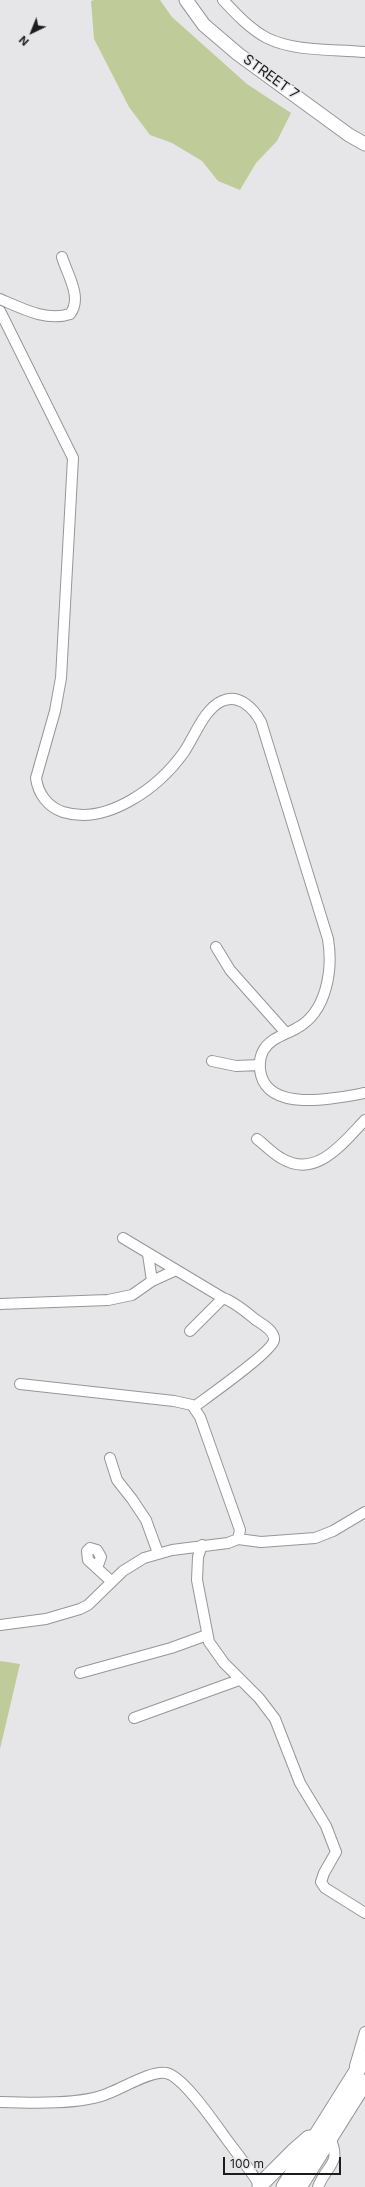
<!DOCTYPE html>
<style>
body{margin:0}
#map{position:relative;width:365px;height:2187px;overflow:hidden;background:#e6e6e9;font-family:Inter,sans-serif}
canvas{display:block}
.north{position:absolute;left:12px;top:12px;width:40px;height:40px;-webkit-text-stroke:3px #e6e6e9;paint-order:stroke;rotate:223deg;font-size:11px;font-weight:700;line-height:16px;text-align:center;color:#1c1c1d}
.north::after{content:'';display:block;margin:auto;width:14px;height:18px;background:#1c1c1d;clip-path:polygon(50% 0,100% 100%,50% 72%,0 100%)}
.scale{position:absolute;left:223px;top:2157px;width:118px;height:18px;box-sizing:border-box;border:2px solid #1c1c1d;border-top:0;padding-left:5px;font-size:12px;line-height:14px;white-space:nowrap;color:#1c1c1d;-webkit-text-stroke:3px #e6e6e9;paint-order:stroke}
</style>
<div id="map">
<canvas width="365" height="2187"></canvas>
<div class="north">N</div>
<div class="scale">100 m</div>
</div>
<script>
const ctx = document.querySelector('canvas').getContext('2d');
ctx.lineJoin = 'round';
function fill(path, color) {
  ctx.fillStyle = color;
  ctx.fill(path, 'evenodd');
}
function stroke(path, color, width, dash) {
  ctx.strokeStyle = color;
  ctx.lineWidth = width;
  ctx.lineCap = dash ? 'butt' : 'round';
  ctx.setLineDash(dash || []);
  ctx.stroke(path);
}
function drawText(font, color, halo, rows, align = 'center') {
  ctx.font = font + ' Inter,sans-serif';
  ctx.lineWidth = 3;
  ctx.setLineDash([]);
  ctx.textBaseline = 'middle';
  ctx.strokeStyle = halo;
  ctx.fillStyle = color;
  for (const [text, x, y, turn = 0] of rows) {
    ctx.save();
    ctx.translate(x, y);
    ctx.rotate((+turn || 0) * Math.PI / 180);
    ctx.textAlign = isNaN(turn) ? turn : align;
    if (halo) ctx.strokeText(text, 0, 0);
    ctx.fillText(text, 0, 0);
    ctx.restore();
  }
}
const green = new Path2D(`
 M 94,0 L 160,0 L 172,17 L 247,84 L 291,113 L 277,141 L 256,163 L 240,190 L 218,181 L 202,161 L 172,143 L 150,135 L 129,107 L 94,39 L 91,1 Z
 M 0,1661 L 20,1664 L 0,1749 Z`);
const minor = new Path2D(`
 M 223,0 C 236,14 250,29 267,38 C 295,52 334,49 365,52
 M 0,299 C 21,308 47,322 70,314 C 83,298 67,274 62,257
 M 0,311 L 73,458 L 61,678 L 55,711 L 36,778 C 38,794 48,807 63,812 C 108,826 160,786 184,752 C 195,736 204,709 222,701 C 239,693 254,709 261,722 L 328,939 C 333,969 327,1012 297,1028 C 285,1035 270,1038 263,1051 C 259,1059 259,1067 261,1075 C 271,1113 338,1098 365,1093
 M 216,947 L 230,970 L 286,1033
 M 212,1061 L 236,1066 L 260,1065
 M 257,1139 C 265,1145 272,1153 281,1158 C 316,1180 344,1142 365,1120
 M 123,1238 L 223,1298
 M 148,1254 L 152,1281
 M 0,1304 L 108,1300 L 132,1295 L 152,1281 L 174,1271
 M 190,1331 L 223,1298 C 235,1302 246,1312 256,1320 C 262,1324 275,1331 274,1340 C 273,1351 206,1398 194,1407
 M 20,1384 L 174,1401 L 192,1405 L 200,1417 L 240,1530 L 238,1539
 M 110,1458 L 117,1480 L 132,1499 L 146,1520 L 158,1553
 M 202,1545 L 198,1557 L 197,1580 L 209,1642 L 224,1663 L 259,1698 L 275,1719 L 300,1783 L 326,1826 L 336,1852 L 324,1873 L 321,1882 L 325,1888 L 365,1913
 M 97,1568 L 101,1557 L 97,1550 L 90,1548 L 87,1551 L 88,1560 L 111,1581
 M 0,1625 L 46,1619 L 80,1609 L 88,1605 L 123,1571 L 144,1558 L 172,1550 L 228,1543 L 238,1539 L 261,1542 L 315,1538 L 333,1531 L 365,1512
 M 80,1673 L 171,1648 L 207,1635
 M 134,1718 L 239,1680
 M 355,2066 L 365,2032
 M 0,2102 C 29,2103 83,2105 109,2093 C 123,2088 152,2070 166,2073 C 183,2076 214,2122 225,2137 C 231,2146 259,2180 259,2187
 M 318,2187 C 327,2164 342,2164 330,2138`);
const major = new Path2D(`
 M 186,0 L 204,25 L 238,54 L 349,135 L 365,144`);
const highway = new Path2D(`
 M 260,2185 L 293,2152 L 309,2138
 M 284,2187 L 365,2058
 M 299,2187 L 365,2082`);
const streetNames = [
 ["STREET 7",271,77,36]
];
fill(green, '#bfcc9a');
stroke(minor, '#959699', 12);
stroke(major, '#959699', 15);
stroke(highway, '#959699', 17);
stroke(minor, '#fff', 10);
stroke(major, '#fff', 13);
stroke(highway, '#fff', 15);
drawText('14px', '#1c1c1d', '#e6e6e9', streetNames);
</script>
